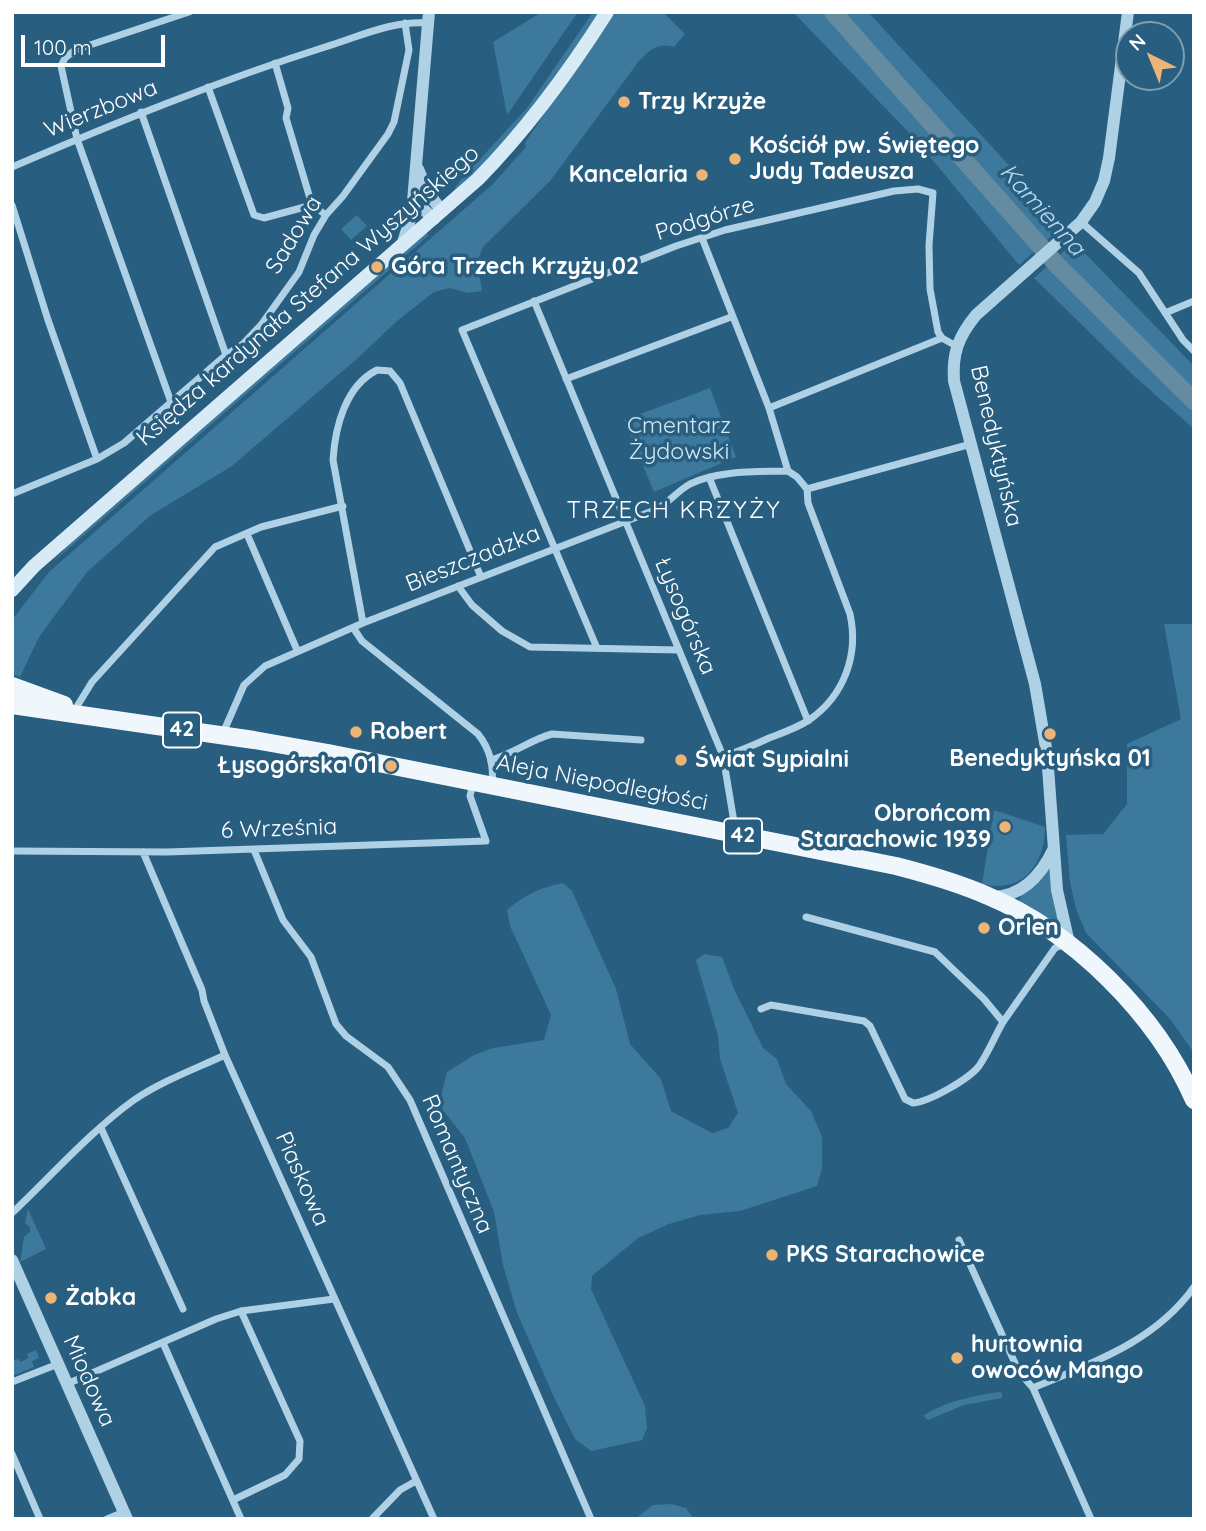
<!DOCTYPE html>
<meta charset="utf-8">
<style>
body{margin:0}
#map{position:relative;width:1206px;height:1531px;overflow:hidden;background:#285e7f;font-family:Quicksand,sans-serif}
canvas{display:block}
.frame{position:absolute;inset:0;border:14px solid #fff;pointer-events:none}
.north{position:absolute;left:1115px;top:21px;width:70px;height:70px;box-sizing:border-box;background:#285e7f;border:2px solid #7e9eb2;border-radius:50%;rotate:317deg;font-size:19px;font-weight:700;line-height:28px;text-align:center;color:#fff}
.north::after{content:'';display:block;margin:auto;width:24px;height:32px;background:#edb475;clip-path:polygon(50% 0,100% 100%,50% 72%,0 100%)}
.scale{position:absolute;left:21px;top:35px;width:144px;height:32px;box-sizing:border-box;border:4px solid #fff;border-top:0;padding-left:9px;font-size:21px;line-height:24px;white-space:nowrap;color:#fff;-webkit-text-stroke:5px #285e7f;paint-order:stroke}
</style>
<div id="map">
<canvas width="1206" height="1531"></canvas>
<div class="frame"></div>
<div class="north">N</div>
<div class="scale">100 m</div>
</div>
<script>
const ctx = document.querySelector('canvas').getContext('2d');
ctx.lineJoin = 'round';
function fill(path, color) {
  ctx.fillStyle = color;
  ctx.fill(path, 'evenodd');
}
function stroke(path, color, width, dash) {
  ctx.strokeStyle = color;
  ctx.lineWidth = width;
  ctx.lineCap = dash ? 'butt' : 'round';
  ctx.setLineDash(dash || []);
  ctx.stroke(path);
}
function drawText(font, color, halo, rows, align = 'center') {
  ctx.font = font + ' Quicksand,sans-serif';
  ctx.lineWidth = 7;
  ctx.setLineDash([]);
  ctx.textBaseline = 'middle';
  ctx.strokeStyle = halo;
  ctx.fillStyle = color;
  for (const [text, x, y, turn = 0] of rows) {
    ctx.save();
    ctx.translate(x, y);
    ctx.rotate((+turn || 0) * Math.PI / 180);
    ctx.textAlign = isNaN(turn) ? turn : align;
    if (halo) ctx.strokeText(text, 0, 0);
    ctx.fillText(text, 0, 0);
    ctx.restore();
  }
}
const green = new Path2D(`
 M 542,12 L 578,12 L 507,115 L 493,42 Z
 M 593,12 L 600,12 C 559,78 512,140 455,192 L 455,188 L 459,182 L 527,108 Z
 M 611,12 L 663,12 L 685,34 L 674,47 C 658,42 650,50 639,61 L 550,181 L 483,247 L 477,261 L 482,291 L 467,293 L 450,288 L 434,292 L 397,321 L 359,357 L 232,466 L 151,515 L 87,572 L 39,637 L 20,677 L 12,674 L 12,620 L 49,572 L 493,184 L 526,147 L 525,143 Z
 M 793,12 L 868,12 L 1064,225 L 1019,265 L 917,141 Z
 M 357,215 L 367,226 L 351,240 L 341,229 Z
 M 427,232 L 428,236 L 53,562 L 76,537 Z
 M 1074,242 L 1194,366 L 1194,429 L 1133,375 L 1034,278 Z
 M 710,388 L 736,457 L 654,492 L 624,420 Z
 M 1164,624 L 1194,624 L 1194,1053 L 1170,1019 L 1086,933 L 1076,909 L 1070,882 L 1066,835 L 1103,834 L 1127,804 L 1127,744 L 1181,719 Z
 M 994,810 L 1045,827 C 1045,864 1023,894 982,884 Z
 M 1050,867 L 1058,922 L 1056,924 L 1021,905 L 1019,901 C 1021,892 1042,879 1050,867 Z
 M 563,883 L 572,891 L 616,989 L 630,1044 L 661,1079 L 671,1111 L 712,1133 L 728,1128 L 738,1113 L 720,1059 L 718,1036 L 696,960 L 704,954 L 722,957 L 734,989 L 763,1048 L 777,1059 L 786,1084 L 811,1111 L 822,1137 L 822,1168 L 817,1186 L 740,1211 L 700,1215 L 669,1224 L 638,1238 L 592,1276 L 591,1289 L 645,1406 L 647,1428 L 642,1440 L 591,1451 L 575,1439 L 554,1397 L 517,1313 L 503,1265 L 494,1212 L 465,1138 L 442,1109 L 442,1092 L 447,1072 L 474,1055 L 493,1048 L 544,1040 L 551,1015 L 510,926 L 507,910 C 523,896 541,887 563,883 Z
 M 28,1209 L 46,1249 L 20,1262 L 24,1237 L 30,1232 L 30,1227 L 25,1223 Z
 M 36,1350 L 39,1358 L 32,1361 L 34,1367 L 12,1376 L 12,1361 L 18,1359 L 21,1362 L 28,1358 L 27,1354 Z
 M 999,1392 L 1002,1393 L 1002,1398 L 964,1405 L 928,1420 L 923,1416 C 945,1401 973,1396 999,1392 Z
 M 671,1504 L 686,1508 L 694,1519 L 635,1519 L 653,1505 Z`);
const river = new Path2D(`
 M 833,12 L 1058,266 L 1194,401`);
const minor = new Path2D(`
 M 275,63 L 288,108 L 286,118 L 312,205 L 326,215
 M 208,87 L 254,215 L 264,218 L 312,205
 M 141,112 L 226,355
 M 12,167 C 115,123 218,81 325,47 C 358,37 393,20 428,23
 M 12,205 L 48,320 L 97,459
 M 1081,222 L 1139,273 L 1183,340 L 1194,351
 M 702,238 L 769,408 L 788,471
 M 534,301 L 723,756 L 736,834
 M 1165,313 L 1194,301
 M 566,379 L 731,317
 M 171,402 L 77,139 L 61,66 L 65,58 L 75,50 L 189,12
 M 769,408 L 942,338
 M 709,477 L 808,721
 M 807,489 L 971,444
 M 12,494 L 97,459 L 124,443 L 226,355 L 243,344 L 261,325 L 299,272 L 314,235 L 326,215 L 343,196 L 388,134 L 394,122 L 409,50 L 405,23
 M 247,534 L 297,650
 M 458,586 L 472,605 L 502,631 L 530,647 L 679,650
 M 363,623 L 333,460 C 335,428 345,386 377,370 L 390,371 L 400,383 L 481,577
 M 354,629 L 362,641 L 478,734 C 490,749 494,766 492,785
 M 597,648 L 462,330 L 676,246 L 725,230 L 894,191 L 918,189 L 933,193 L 929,245 L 930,289 L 938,332 L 942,338 L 956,346
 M 76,708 L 92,682 L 215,547 L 261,527 L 343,506
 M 223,733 L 244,685 L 265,666 L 363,623 L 655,510 C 668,504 677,491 690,484 C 718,470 757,472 788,471 L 797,477 L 807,489
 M 723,756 C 739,752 754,745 769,738 C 782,733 797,728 809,720 C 844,696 859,655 850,614 L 808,503 L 807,489
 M 491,760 C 513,754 532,739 552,734 L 641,740
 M 254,850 L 283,920 L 311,957 L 336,1024 L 346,1036 L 388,1067 L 410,1100 L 591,1519
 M 12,851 L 167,852 L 486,841 L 470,796 L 473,783
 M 143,852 L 202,990 L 204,1001 L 225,1055 L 434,1519
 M 806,917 L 935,952 L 984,999 L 1003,1022 L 1055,948 L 1065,944
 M 761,1009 L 771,1005 L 864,1021 L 870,1026 L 905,1099 L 913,1103 C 929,1102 969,1079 979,1066 C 988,1053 995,1036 1003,1022
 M 101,1128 L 183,1309
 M 12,1213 C 49,1178 93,1129 134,1100 C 162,1081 195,1069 225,1055
 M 959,1240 L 1019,1372 L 1033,1388 L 1091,1519
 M 163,1343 L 241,1519
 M 12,1382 L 58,1364
 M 67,1384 L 216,1319 L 241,1311 L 334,1299
 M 1033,1388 C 1092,1363 1155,1342 1194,1287
 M 12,1454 L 40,1519
 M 233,1500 L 285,1475 L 299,1459 L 300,1441 L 241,1311
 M 107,1519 L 124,1512
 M 372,1519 L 400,1490 L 416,1481`);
const tertiary = new Path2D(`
 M 418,169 L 428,193 L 442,211
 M 414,195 L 422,208 L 434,219
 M 402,246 L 412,213 L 429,12
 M 993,897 C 1023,896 1042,874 1054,848
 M 1069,943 L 1057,890 L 1047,754 L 1035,684 L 954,381 C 952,354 958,337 976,315 L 1081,222 L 1095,202 L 1104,181 L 1109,158 L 1128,12
 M 12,1260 L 127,1519`);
const secondary = new Path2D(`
 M 12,590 L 34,566 L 478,179 C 528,128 569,72 607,12`);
const primary = new Path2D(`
 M 12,686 L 64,705
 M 12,705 L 254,740 L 328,753 L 896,866 C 927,874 959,883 988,896 C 1074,932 1157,1015 1194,1100`);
const markers = [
 [624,102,7,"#edb475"],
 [735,159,7,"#edb475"],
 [702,175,7,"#edb475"],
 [377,267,7,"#edb475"],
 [356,732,7,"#edb475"],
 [1050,734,7,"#edb475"],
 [681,760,7,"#edb475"],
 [391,766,7,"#edb475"],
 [1005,827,7,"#edb475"],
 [984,928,7,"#edb475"],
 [772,1255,7,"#edb475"],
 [51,1298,7,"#edb475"],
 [957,1358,7,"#edb475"]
];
const shields = [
 [182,730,38],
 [743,836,38]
];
const shieldNames = [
 ["42",182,730],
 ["42",743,836]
];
const poiNames = [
 ["Trzy Krzyże",638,102],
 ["Kościół pw. Świętego",749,146],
 ["Judy Tadeusza",749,172],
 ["Kancelaria",688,175,"right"],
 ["Góra Trzech Krzyży 02",391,267],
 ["Robert",370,732],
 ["Benedyktyńska 01",1050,759,"center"],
 ["Świat Sypialni",695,760],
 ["Łysogórska 01",377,766,"right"],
 ["Obrońcom",991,814,"right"],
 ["Starachowic 1939",991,840,"right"],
 ["Orlen",998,928],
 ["PKS Starachowice",786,1255],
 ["Żabka",65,1298],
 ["hurtownia",971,1345],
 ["owoców Mango",971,1371]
];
const streetNames = [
 ["Wierzbowa",101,109,-22],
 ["Podgórze",705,219,-17],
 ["Sadowa",294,235,-59],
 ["Księdza kardynała Stefana Wyszyńskiego",308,296,-41],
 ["Benedyktyńska",996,446,77],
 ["Bieszczadzka",473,559,-22],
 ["Łysogórska",685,616,67],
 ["Aleja Niepodległości",602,783,11],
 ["6 Września",279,829,-2],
 ["Romantyczna",457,1164,67],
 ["Piaskowa",302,1179,66],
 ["Miodowa",89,1381,66]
];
const parkNames = [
 ["Cmentarz",679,426],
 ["Żydowski",679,452]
];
const waterNames = [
 ["Kamienna",1042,210,48]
];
const neighbourhoodNames = [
 ["TRZECH KRZYŻY",674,511]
];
fill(green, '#3d799c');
stroke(river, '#658ba1', 18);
stroke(minor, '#afd1e5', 7);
stroke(tertiary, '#afd1e5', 12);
stroke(secondary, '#d8eaf5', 14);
stroke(primary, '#eff7fd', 18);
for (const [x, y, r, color] of markers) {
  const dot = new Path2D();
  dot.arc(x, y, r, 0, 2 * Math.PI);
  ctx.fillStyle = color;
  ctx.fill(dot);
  stroke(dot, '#285e7f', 2.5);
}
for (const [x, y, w] of shields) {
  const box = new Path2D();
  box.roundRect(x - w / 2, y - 17.5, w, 35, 5);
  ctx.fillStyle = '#285e7f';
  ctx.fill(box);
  stroke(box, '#fff', 2);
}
drawText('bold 21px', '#fff', null, shieldNames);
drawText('bold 23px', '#fff', '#285e7f', poiNames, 'left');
drawText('23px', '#fff', '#285e7f', streetNames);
drawText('23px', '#d2e8f4', '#285e7f', parkNames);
drawText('italic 24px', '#badbed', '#285e7f', waterNames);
ctx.letterSpacing = '2px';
drawText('24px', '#fff', '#285e7f', neighbourhoodNames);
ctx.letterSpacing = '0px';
</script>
